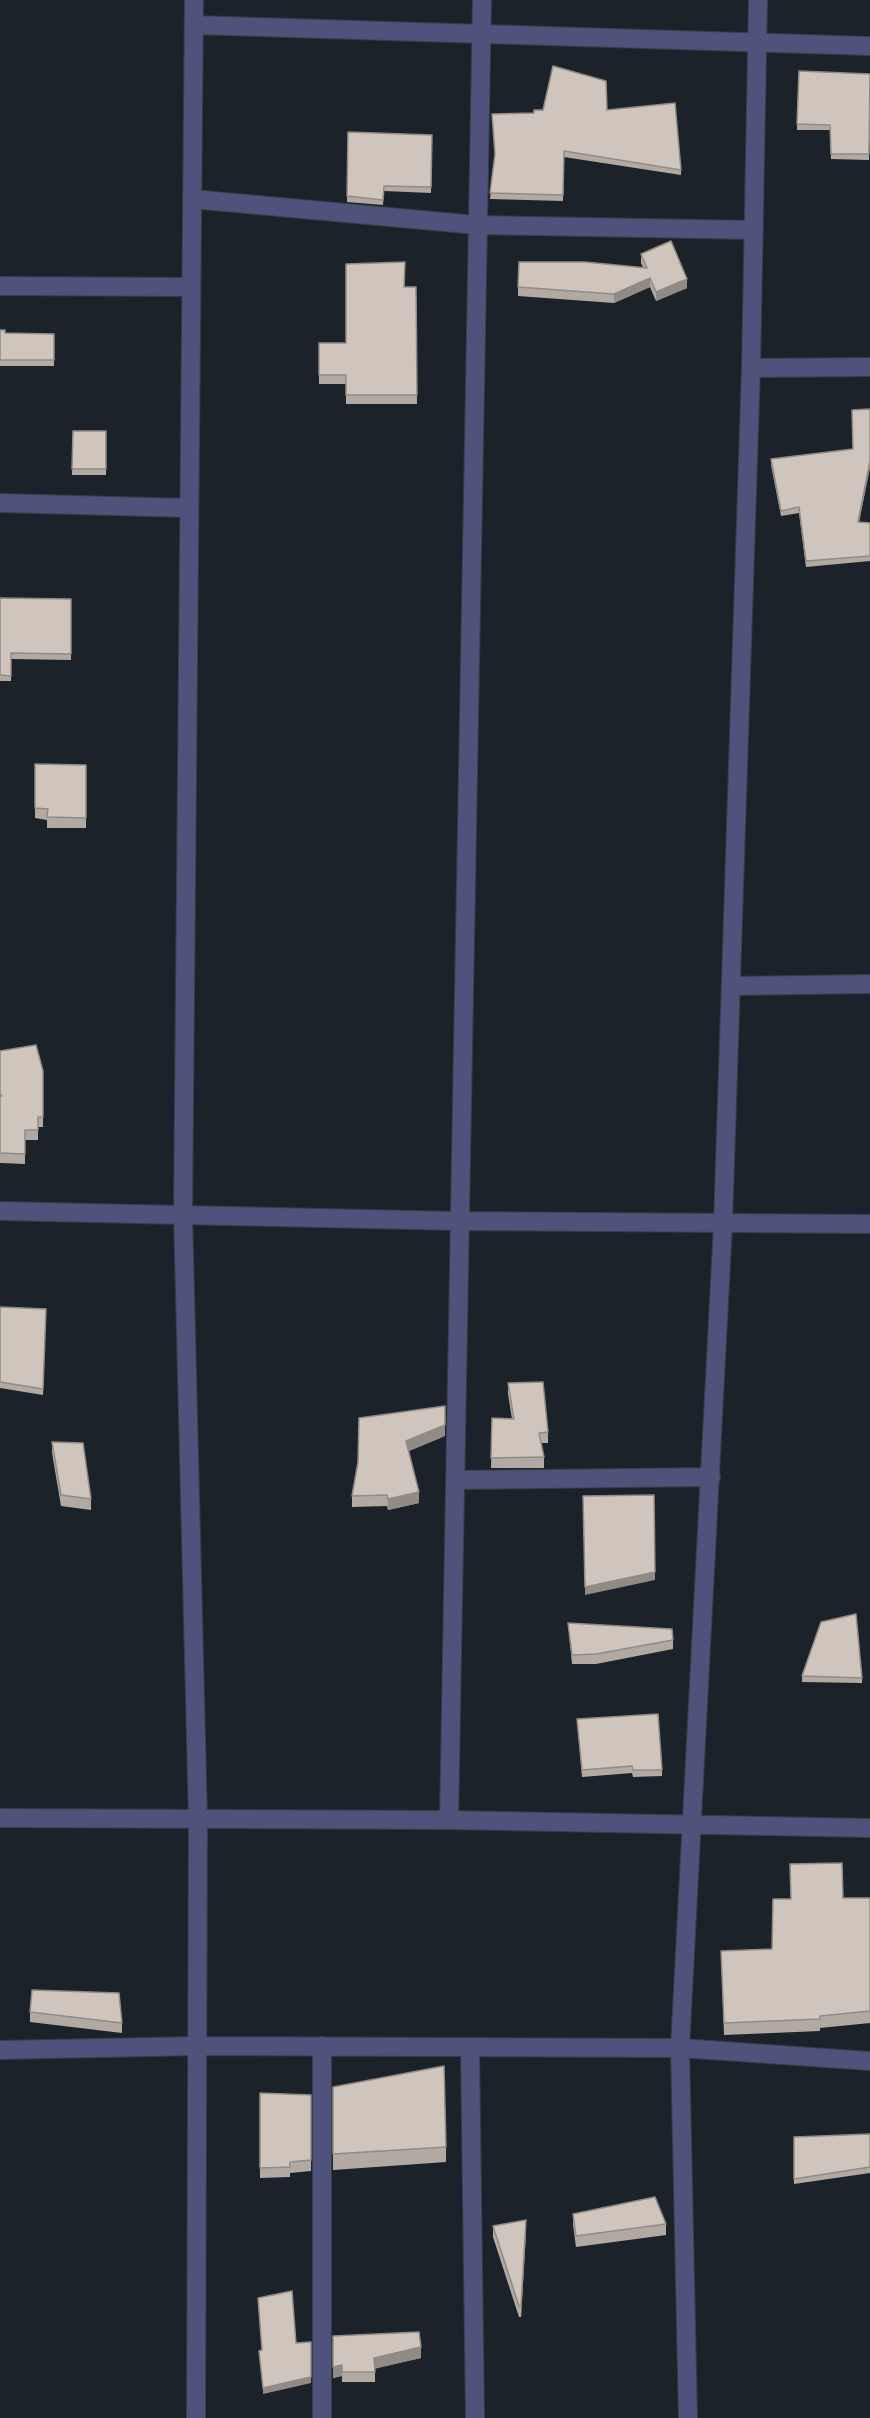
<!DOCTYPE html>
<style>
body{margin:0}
canvas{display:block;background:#1b2229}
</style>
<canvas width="870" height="2418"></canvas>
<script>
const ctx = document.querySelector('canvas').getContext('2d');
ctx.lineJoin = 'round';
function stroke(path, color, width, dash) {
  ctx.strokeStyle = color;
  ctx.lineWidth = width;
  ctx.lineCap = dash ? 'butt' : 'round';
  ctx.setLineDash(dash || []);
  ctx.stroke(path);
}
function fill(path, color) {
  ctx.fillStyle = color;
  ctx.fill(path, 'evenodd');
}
const minor = new Path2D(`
 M 194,0 L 183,1213 L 198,1820 L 196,2418
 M 194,25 L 870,46
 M 192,199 L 477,225 L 754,230
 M 0,286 L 191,287
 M 751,368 L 870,367
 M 0,503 L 189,508
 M 731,986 L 870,984
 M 0,1211 L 458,1221 L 870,1224
 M 457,1480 L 711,1477
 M 0,1818 L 449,1820 L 870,1828
 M 449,1820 L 482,0
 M 470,2047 L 475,2418
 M 0,2050 L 198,2046 L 680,2048 L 870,2061
 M 322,2418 L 322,2046
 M 688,2418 L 680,2048 L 723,1224 L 751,368 L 758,0`);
const wall = new Path2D(`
 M 799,71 L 870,74 L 869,160 L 831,159 L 830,130 L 797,130 Z
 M 607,110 L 681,170 L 681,175 L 564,157 L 563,201 L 490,199 L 495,156 Z
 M 348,132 L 432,135 L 431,193 L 384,191 L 383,205 L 347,202 Z
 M 641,254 L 687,288 L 656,301 L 650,287 L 614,303 L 518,296 L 518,287 L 643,267 L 641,263 Z
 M 404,287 L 416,287 L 417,404 L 346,404 L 346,384 L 319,384 L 319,352 L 346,343 Z
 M 0,330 L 5,333 L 54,334 L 54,366 L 0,366 Z
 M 870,409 L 870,467 L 859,522 L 870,523 L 870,561 L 806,567 L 799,513 L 781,516 L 771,465 L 771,459 L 853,449 Z
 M 73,431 L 106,431 L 106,475 L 72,475 Z
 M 0,598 L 71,599 L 71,660 L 11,659 L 11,681 L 0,681 Z
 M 35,764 L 86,765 L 86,828 L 47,828 L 47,820 L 35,818 Z
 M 0,1051 L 43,1071 L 43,1127 L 38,1127 L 38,1140 L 25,1140 L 25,1164 L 0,1163 Z
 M 0,1307 L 46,1309 L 43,1395 L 0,1388 Z
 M 508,1383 L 548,1432 L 548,1443 L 541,1443 L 544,1457 L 544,1468 L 491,1468 L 492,1418 L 512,1419 L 508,1394 Z
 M 445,1436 L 409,1451 L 419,1503 L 388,1510 L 387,1506 L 352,1507 L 352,1496 L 358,1462 Z
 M 52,1442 L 91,1499 L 91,1510 L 61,1506 L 52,1453 Z
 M 568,1623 L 673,1640 L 673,1649 L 596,1664 L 572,1664 Z
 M 802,1676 L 862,1678 L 862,1683 L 802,1682 Z
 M 577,1719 L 662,1770 L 662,1776 L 633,1777 L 632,1773 L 582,1777 Z
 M 843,1898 L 870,1898 L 870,2023 L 820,2028 L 820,2031 L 724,2035 L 721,1951 L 772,1949 L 791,1899 Z
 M 30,2012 L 122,2023 L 122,2033 L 30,2022 Z
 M 333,2087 L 446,2147 L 446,2162 L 333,2170 Z
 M 260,2093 L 311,2095 L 311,2171 L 290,2173 L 290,2177 L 260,2178 Z
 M 870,2134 L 870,2173 L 794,2184 L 794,2137 Z
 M 573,2214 L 666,2224 L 666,2235 L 576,2247 L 573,2225 Z
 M 493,2226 L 526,2231 L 521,2317 L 519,2317 L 493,2237 Z
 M 333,2336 L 421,2358 L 375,2368 L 375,2382 L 342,2382 L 342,2376 L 333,2378 Z`);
const shadedWall = new Path2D(`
 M 650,278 L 650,287 L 614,303 L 614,294 Z
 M 687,279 L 687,288 L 656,301 L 656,292 Z
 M 870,461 L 870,467 L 858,528 L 858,522 Z
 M 445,1406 L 445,1436 L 406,1452 L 406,1441 Z
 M 419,1492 L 419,1503 L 388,1510 L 388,1499 Z
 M 655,1572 L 655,1580 L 585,1595 L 585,1587 Z
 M 526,2220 L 526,2231 L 521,2317 L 521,2306 Z
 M 421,2347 L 421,2358 L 374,2369 L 374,2358 Z
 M 342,2365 L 342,2376 L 333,2378 L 333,2367 Z
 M 311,2377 L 311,2383 L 263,2394 L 263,2388 Z`);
const building = new Path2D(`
 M 553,66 L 606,81 L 607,110 L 675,103 L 681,170 L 564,151 L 563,195 L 490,193 L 495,154 L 492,114 L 534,113 L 534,110 L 543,110 Z
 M 799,71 L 870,74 L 869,154 L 831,154 L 830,125 L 797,124 Z
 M 348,132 L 432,135 L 431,187 L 384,186 L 383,200 L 347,196 Z
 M 671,241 L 687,279 L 656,292 L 650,278 L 614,294 L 518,287 L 519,262 L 585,262 L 647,268 L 641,254 Z
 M 405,262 L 404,287 L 416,287 L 417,395 L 346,395 L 346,375 L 319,375 L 319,343 L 346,343 L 346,264 Z
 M 0,330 L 5,330 L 5,333 L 54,334 L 54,360 L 0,360 Z
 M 870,409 L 870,461 L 858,522 L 870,523 L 870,556 L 806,561 L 799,507 L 781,511 L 771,459 L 853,449 L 852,410 Z
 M 73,431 L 106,431 L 106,469 L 72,469 Z
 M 0,598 L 71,599 L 71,654 L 11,653 L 11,676 L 0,675 Z
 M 35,764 L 86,765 L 86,818 L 47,817 L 48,809 L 35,808 Z
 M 36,1045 L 43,1071 L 43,1117 L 38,1117 L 38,1130 L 25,1130 L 25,1154 L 0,1153 L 0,1096 L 2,1096 L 0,1094 L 0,1051 Z
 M 0,1307 L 46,1309 L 43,1389 L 0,1382 Z
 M 543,1382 L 548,1432 L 539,1433 L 544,1457 L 491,1458 L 492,1418 L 514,1419 L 508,1383 Z
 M 445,1406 L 445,1425 L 406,1441 L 419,1492 L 388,1499 L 387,1495 L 352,1496 L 358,1462 L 359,1418 Z
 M 52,1442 L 83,1443 L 91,1499 L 61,1495 Z
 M 654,1495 L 655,1572 L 585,1587 L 583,1496 Z
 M 856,1614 L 862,1678 L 802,1676 L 821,1622 Z
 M 568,1623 L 672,1629 L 673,1640 L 596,1654 L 572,1655 Z
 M 658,1714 L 662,1770 L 633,1770 L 632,1766 L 582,1770 L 577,1719 Z
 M 842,1863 L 843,1898 L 870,1898 L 870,2011 L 820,2016 L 820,2019 L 724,2023 L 721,1951 L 772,1949 L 773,1899 L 791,1899 L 790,1864 Z
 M 32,1990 L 119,1993 L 122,2023 L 30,2012 Z
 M 444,2066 L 446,2147 L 333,2154 L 333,2087 Z
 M 260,2093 L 311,2095 L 311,2160 L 290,2162 L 290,2167 L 260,2168 Z
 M 870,2134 L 870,2167 L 794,2179 L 794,2137 Z
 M 655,2197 L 666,2224 L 576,2236 L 573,2214 Z
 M 526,2220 L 521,2306 L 519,2306 L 493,2226 Z
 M 292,2291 L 296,2343 L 311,2342 L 311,2377 L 263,2388 L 259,2351 L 262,2350 L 258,2298 Z
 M 419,2332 L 421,2347 L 374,2358 L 375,2372 L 342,2372 L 342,2365 L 333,2367 L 333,2336 Z`);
stroke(minor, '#373e45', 20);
stroke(minor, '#4f527b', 18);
fill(wall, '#b3a9a3');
fill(shadedWall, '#928a84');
fill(building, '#d0c5bd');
stroke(building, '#928a84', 1.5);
</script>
